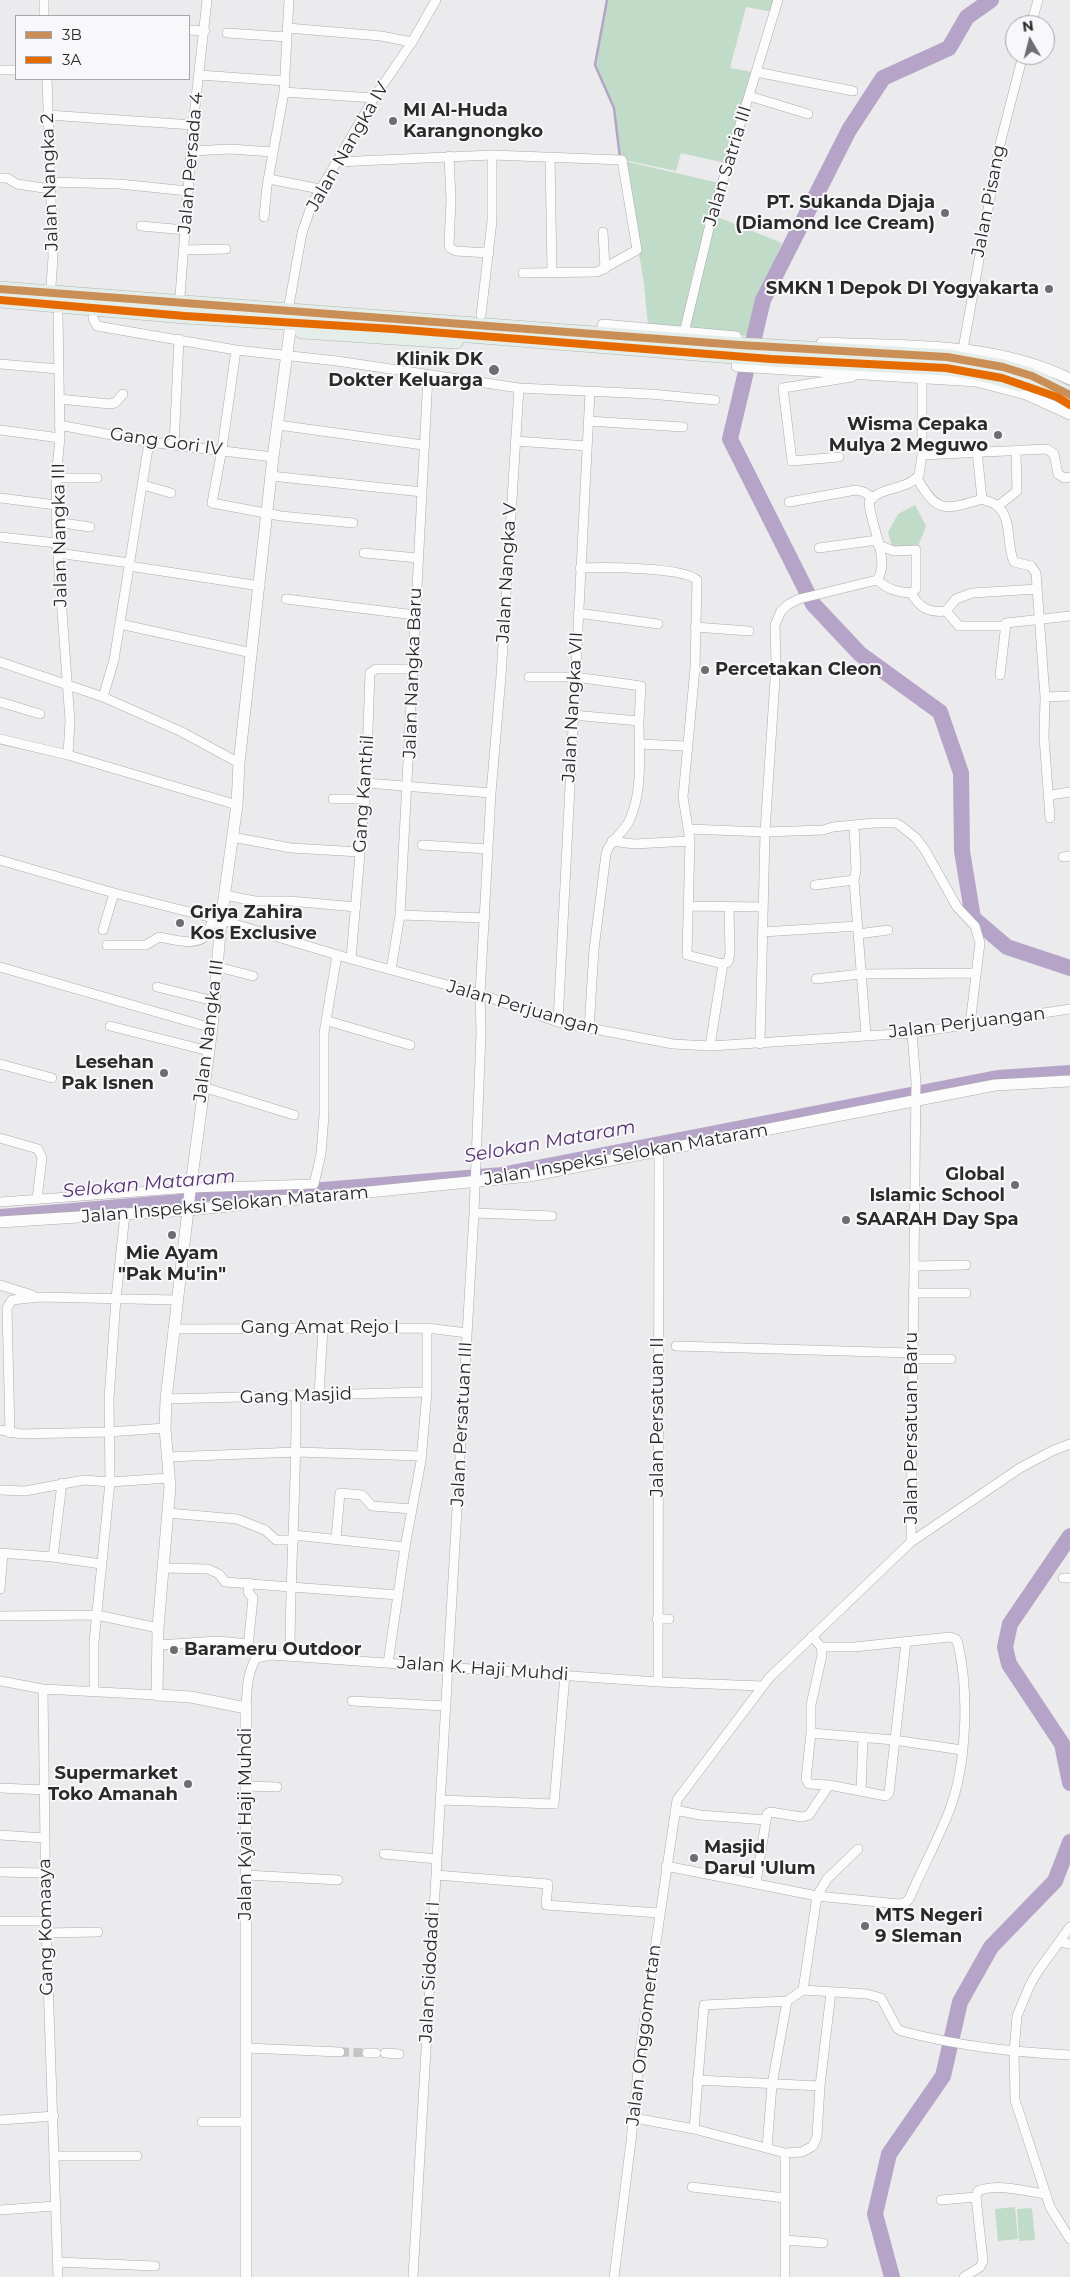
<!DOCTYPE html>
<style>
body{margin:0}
#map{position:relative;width:1070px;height:2277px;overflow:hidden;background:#ebeaec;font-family:Montserrat,sans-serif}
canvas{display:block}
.legend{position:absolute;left:15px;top:15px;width:175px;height:65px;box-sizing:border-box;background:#f8f7fa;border:1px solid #a6a5a7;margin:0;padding:6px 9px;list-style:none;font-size:15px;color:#2a2a2b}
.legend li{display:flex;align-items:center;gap:10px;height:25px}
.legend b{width:25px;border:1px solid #a6a5a7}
.north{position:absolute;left:1005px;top:15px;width:50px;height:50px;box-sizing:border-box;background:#f8f7fa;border:1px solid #a6a5a7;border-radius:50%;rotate:352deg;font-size:14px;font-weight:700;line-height:20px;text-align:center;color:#2a2a2b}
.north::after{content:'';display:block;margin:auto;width:18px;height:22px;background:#6e6d6f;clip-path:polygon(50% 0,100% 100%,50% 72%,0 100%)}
</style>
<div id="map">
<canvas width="1070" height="2277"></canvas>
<ul class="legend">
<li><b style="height:6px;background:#ca8e57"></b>3B</li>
<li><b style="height:6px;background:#e56a00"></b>3A</li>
</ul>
<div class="north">N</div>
</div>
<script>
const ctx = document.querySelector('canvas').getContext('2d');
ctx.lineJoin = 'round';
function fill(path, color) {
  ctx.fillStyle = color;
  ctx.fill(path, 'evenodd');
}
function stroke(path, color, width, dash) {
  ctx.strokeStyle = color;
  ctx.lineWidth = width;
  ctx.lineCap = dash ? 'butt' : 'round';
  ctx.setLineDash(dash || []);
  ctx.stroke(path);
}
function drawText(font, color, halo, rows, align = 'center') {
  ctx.font = font + ' Montserrat,sans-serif';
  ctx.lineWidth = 4;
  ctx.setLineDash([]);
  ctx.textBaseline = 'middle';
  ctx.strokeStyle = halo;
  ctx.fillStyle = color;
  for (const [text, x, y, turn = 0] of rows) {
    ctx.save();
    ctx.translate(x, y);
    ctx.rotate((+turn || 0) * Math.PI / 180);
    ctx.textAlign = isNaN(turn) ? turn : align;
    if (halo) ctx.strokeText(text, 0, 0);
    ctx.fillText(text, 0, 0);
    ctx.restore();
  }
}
const green = new Path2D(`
 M 608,0 L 776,0 L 773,12 L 746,7 L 730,68 L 753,72 L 725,163 L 681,153 L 676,171 L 620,159 L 614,108 L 595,65 Z
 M 624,161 L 719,183 L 693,273 L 680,330 L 648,326 L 644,284 Z
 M 715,216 L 782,243 L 758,296 L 752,336 L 687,331 Z
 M 915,505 L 926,526 L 917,549 L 893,550 L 888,532 L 898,514 Z
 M 1015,2207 L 1018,2239 L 998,2241 L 995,2209 Z
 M 1032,2208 L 1035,2240 L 1019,2241 L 1017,2209 Z`);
const stream = new Path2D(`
 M 607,0 L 595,65 L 614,108 L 620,158`);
const canal = new Path2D(`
 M 0,1214 L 502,1172 L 998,1075 L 1070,1070`);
const river = new Path2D(`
 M 991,0 L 967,17 L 949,48 L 883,78 L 849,130 L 763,300 L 730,439 L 813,604 L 860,654 L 940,712 L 961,773 L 962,851 L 973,918 L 1007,947 L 1070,968
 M 1070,1536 L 1010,1624 L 1005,1647 L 1009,1664 L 1062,1744 L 1070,1783
 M 892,2277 L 875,2214 L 889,2154 L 943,2076 L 960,2002 L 991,1947 L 1055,1881 L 1070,1842`);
const minorTunnel = new Path2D(`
 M 340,2052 L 367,2053`);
const minor = new Path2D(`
 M 44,0 L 44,16
 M 1031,25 L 1038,0
 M 288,28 L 381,36 L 412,42
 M 189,30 L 205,31
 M 227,33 L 287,37
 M 0,70 L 16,70
 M 756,72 L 853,91
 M 199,75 L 285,81
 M 47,79 L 53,257 L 51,286
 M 284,92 L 374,98
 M 749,96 L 808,114
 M 48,115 L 193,125
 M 192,151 L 230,149 L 273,152
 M 449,156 L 451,200 L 449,245 L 450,248 L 456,251 L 489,253
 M 550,157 L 552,272
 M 336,162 L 492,155 L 622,160 L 637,250 L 597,272 L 523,273
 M 0,178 L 7,178 L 17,184 L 50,189
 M 269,179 L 320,189
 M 51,182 L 119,184 L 188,191
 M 264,217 L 267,186 L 284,92 L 289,0
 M 141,226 L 185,230
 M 603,232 L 605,269
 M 184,250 L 226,249
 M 180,296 L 193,125 L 207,0
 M 289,305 L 302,233 L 312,204 L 374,98 L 412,42 L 436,0
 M 58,315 L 60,438 L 56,478 L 57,543 L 70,721 L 68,755
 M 481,315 L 492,221 L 492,155
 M 93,318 L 97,326 L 236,350 L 337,361 L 519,388 L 650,394 L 715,400
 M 684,333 L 711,220 L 778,0
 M 963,349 L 999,148 L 1023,55
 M 236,350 L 222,449 L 212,503 L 281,516 L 353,523
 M 0,364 L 59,369
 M 59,399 L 110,404 L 115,403 L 123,394
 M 588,421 L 683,427
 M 59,425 L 149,442 L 273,457
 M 278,425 L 423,445
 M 0,430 L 60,438
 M 515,441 L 587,446
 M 174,445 L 179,339
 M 977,451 L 982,499 C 986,501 992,502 996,505 C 1013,517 1006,546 1014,562 L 1031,566 L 1036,573 L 1045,697 L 1044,737 L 1050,818
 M 922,455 L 1047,449 L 1054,454 L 1058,474 L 1064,478 L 1070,477
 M 839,457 L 792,461 L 783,388 L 852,377
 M 271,476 L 422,492
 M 56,478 L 97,478
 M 917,478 C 937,514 945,510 982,499
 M 143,485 L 171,493
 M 0,498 L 56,505
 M 789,502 L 856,490 L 864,492 L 873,498
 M 998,506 L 1017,491 L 1016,450
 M 56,522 L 90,527
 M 0,537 L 57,543
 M 819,548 L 877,540
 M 57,553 L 130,563
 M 364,553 L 418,558
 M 129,566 L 260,586
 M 580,568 C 602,567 683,567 697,580 L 695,668 L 683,797 L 690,841 L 687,955 L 723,964 L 728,962 L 730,954 L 729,907
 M 877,580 C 888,589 896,592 911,593 L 916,589 L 916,550 L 894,551 L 878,545
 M 911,593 C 920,608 928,613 946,611 L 956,599 L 972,593 L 1037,589
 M 286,599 L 415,615
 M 946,611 L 959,626 L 1004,626
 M 578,613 L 658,624
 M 120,624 L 252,653
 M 695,627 L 749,631
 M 0,662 L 103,697 L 182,732 L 239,763
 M 1000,675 L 1006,623 L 1070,616
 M 529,677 L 575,677 L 641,686 L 639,721 L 573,715
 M 103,697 L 114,660 L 149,442
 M 1045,697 L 1070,696
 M 0,702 L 40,714
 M 0,739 L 68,755 L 237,805
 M 639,744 L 686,746
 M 366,783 L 491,793
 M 1050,795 L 1070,792
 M 333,799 L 364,799
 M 854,825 L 856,870 L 854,880 L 866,1035
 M 688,829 L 765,832 L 823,830 L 833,827 L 874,823 L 896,823 L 901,826 L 916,838 L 925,850 L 957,907 L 975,926 L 980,943 L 970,1024
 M 232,837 L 291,848 L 360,852
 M 612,841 L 634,844 L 690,841
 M 422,845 L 488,849
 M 1063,857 L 1070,856
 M 0,860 L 114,893 L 221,920 L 351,959 L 480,994 L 558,1022 L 673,1044 L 710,1046 L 912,1033 L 1070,1009
 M 815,885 L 854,880
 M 224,895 L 255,901 L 290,901 L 356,907
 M 689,906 L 763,907
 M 400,915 L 485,918
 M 103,930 L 114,893
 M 763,932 L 858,926
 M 858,934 L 888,930
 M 107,945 L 146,945 L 159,937 C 171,939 196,947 205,936 C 209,931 211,923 214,918
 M 351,959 L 366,783 L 370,673 L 376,669 L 414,669
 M 0,967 L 212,1028
 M 218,967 L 253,976
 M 391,970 L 400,915 L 428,376
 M 816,979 L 861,974 L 976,973
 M 157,987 L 214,1001
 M 328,1021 L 410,1045
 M 558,1022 L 590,392
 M 110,1026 L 209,1051
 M 589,1029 L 594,949 L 606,854 C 610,839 624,834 630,819 C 643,790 639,753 639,721
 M 760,1044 L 765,832 L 776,664 L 775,625 L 781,611 L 789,604 L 799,599 L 877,580 C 891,562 870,524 869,502 C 879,486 907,491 919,475 L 922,455 L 922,377
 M 710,1046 L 723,964
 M 0,1064 L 52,1078
 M 203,1087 L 294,1115
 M 0,1138 L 38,1149 L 42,1158 L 37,1199
 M 0,1202 L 190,1188 L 314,1184 L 321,1154 L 324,1115 L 324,1033 L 337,955
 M 474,1213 L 552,1216
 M 896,1215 L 914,1215
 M 914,1266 L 966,1265
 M 0,1285 L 32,1295
 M 913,1293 L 966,1293
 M 173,1329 L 427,1328 L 467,1333
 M 676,1346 L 912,1353
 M 912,1359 L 951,1359
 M 319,1395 L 323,1328
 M 166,1399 L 427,1392
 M 0,1430 L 21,1434 L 109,1432 L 165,1428
 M 10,1433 L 7,1308 L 12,1300 L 39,1297 L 176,1300
 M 167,1457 L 297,1452 L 421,1456
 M 0,1490 L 25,1491 L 84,1480 L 110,1482 L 169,1478
 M 168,1513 L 237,1519 L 265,1530 L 276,1540 L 294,1540
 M 294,1535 L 405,1547
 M 336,1539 L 340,1493 L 362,1495 L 372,1506 L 412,1509
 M 911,1542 L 916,1082 L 912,1033
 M 0,1553 L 53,1557 L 101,1564
 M 53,1557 L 62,1483
 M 163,1568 L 208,1569 L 219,1574 L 225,1582 L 398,1595
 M 1063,1578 L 1070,1578
 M 249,1583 L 248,1592 L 253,1598 L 249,1637 L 249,1644 L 256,1658
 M 0,1589 L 3,1553
 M 0,1616 L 97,1615 L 158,1628
 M 657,1619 L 669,1619
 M 158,1645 L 218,1641 L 249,1644
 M 821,1647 L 822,1655 L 811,1705 L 811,1733 L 806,1779 L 809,1784 L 829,1785
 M 290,1655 C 290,1569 297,1482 296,1395
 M 388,1663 L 405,1547 L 421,1461 L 427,1392 L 427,1328
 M 0,1681 L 43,1689 L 157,1695
 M 658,1682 L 659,1151
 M 43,1689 L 46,1921 L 58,2277
 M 94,1691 L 94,1642 L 110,1482 L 109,1399 L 116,1298 L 125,1214
 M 352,1701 L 445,1706
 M 246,1708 C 247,1690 247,1674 256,1658 L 271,1655 L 658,1682 L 762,1686
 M 811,1733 L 894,1740 L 962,1750
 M 246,1786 L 277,1787
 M 0,1788 L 45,1790
 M 861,1791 L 863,1738
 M 440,1800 L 554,1804 L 565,1675
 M 675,1810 L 700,1815 L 766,1820
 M 0,1835 L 44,1838
 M 384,1854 L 437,1859
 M 666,1866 L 817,1896 L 899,1904 L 905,1903 L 909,1899 C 922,1869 938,1840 950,1809 C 967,1763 969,1691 958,1644 L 956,1639 L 950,1637 L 854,1647 L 821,1647 L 812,1636
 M 0,1872 L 44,1873
 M 246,1875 L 338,1880
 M 436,1875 L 548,1884 L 546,1905 L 659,1913
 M 756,1883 L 767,1814 L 770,1812 L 802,1817 L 809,1815 L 829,1785 L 886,1796 L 889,1793 L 906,1642
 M 0,1921 L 46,1921
 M 1070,1927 L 1038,1971 L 1030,1985 L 1017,2016 L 1014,2052 L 1015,2100 L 1050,2207 L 1070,2239
 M 46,1933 L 98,1932
 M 1059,1942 L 1070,1944
 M 803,1990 L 817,1896 L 827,1879 L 858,1849
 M 246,2048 L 340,2052
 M 367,2053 L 376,2053
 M 385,2053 L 399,2054
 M 697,2080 L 820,2086
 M 634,2118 L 694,2129 L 785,2153 L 802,2152 L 813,2146 L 817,2136 L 820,2086 L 831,1992
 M 0,2120 L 54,2116
 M 202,2122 L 246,2122
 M 694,2129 L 704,2005 L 787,2001 L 803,1990 L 867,1994 L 881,1998 L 897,2028 L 901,2031 C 959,2046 1010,2052 1070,2055
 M 767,2148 L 772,2085 L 787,2001
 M 54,2156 L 137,2156
 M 692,2187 L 785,2198
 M 941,2200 L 976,2197
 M 0,2210 L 55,2206
 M 785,2240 L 823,2243
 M 57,2262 L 155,2266
 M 413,2277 L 474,1213 L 481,1033 L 480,994 L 491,793 L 501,676 L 519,388
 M 614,2277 L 631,2141 L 640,2050 L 677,1800 L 769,1678 L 911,1542 L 1020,1468 L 1052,1451 L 1070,1444
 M 785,2277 L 785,2153
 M 964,2277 L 980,2267 L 983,2261 L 976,2197 L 978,2191 C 998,2183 1024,2191 1045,2194`);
const tertiary = new Path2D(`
 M 602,334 L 603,325 L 736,337
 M 822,343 C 907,347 990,341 1070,379
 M 737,366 L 976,381 L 1026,394 L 1070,414
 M 188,1207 L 212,1028 L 221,920 L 237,805 L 239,763 L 273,457 L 290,331
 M 188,1210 L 166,1399 L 165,1428 L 170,1487 L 158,1628 L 157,1695 L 191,1697 L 246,1708 L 246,2277
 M 0,1222 L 188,1210 L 529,1176 L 995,1085 L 1070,1081`);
const secondary = new Path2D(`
 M 188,1210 L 188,1207`);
const trunk = new Path2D(`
 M 0,289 L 739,345 L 947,357 L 1003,367 L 1032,376 L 1070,395
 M 0,300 L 185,316 L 317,324
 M 302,331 L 456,341
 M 444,333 L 771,359 L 946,368 L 975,372 L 1021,384`);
const bus1 = new Path2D(`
 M 0,289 L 739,345 L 947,357 L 1003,367 L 1032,376 L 1070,395`);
const bus2 = new Path2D(`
 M 0,300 L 185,316 L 393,329 L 771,359 L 946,368 L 1002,378 L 1057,397 L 1070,405`);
const markers = [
 [393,121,5,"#6e6d6f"],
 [945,213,5,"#6e6d6f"],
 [1049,289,5,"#6e6d6f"],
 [494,370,6,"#6e6d6f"],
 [998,435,5,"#6e6d6f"],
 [705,670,5,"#6e6d6f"],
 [180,923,5,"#6e6d6f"],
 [164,1073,5,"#6e6d6f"],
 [1015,1185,5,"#6e6d6f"],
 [846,1220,5,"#6e6d6f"],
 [172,1235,5,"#6e6d6f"],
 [174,1650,5,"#6e6d6f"],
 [188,1784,5,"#6e6d6f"],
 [694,1858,5,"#6e6d6f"],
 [865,1926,5,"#6e6d6f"]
];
const poiNames = [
 ["MI Al-Huda",403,111],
 ["Karangnongko",403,132],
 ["PT. Sukanda Djaja",935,203,"right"],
 ["(Diamond Ice Cream)",935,224,"right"],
 ["SMKN 1 Depok DI Yogyakarta",1039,289,"right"],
 ["Klinik DK",483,360,"right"],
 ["Dokter Keluarga",483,381,"right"],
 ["Wisma Cepaka",988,425,"right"],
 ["Mulya 2 Meguwo",988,446,"right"],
 ["Percetakan Cleon",715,670],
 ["Griya Zahira",190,913],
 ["Kos Exclusive",190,934],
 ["Lesehan",154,1063,"right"],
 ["Pak Isnen",154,1084,"right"],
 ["Global",1005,1175,"right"],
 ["Islamic School",1005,1196,"right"],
 ["SAARAH Day Spa",856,1220],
 ["Mie Ayam",172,1254,"center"],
 ["\"Pak Mu'in\"",172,1275,"center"],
 ["Barameru Outdoor",184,1650],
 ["Supermarket",178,1774,"right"],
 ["Toko Amanah",178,1795,"right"],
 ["Masjid",704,1848],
 ["Darul 'Ulum",704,1869],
 ["MTS Negeri",875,1916],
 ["9 Sleman",875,1937]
];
const streetNames = [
 ["Jalan Nangka IV",348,147,-60],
 ["Jalan Persada 4",191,163,-85],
 ["Jalan Satria III",728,166,-73],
 ["Jalan Nangka 2",50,182,-92],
 ["Jalan Pisang",989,201,-79],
 ["Gang Gori IV",166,442,8],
 ["Jalan Nangka III",60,535,-91],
 ["Jalan Nangka V",507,573,-87],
 ["Jalan Nangka Baru",413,673,-88],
 ["Jalan Nangka VII",573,707,-87],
 ["Gang Kanthil",364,794,-86],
 ["Jalan Perjuangan",523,1008,16],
 ["Jalan Perjuangan",967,1023,-7],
 ["Jalan Nangka III",209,1031,-83],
 ["Jalan Inspeksi Selokan Mataram",626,1155,-10],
 ["Jalan Inspeksi Selokan Mataram",225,1205,-5],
 ["Gang Amat Rejo I",320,1328],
 ["Gang Masjid",296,1396,-2],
 ["Jalan Persatuan II",658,1417,-90],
 ["Jalan Persatuan III",462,1424,-87],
 ["Jalan Persatuan Baru",912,1428,-90],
 ["Jalan K. Haji Muhdi",483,1669,4],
 ["Jalan Kyai Haji Muhdi",246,1824,-90],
 ["Gang Komaaya",46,1927,-91],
 ["Jalan Sidodadi I",430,1972,-87],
 ["Jalan Onggomertan",644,2035,-83]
];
const waterNames = [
 ["Selokan Mataram",550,1142,-10],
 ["Selokan Mataram",149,1184,-5]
];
fill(green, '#c0dbc8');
stroke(stream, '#b6a4c8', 2.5);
stroke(canal, '#b6a4c8', 10);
stroke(river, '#b6a4c8', 16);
stroke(minorTunnel, '#c4c4c5', 9, [9, 4.5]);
stroke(minor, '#acabad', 10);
stroke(tertiary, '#acabad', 12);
stroke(secondary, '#acabad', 14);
stroke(trunk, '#aeb9b2', 16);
stroke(minor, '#fcfcfc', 9);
stroke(tertiary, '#fcfcfc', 11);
stroke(secondary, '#fcfcfc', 12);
stroke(trunk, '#e4ede8', 15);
stroke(bus1, '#ca8e57', 8);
stroke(bus2, '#e56a00', 8);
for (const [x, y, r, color] of markers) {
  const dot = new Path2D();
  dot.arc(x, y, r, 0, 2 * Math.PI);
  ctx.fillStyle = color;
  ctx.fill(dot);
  stroke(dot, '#f8f7fa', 2);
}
drawText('bold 18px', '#2a2a2b', '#f8f7fa', poiNames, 'left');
drawText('18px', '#2a2a2b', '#f8f7fa', streetNames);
drawText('italic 19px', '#543172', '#f8f7fa', waterNames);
</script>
